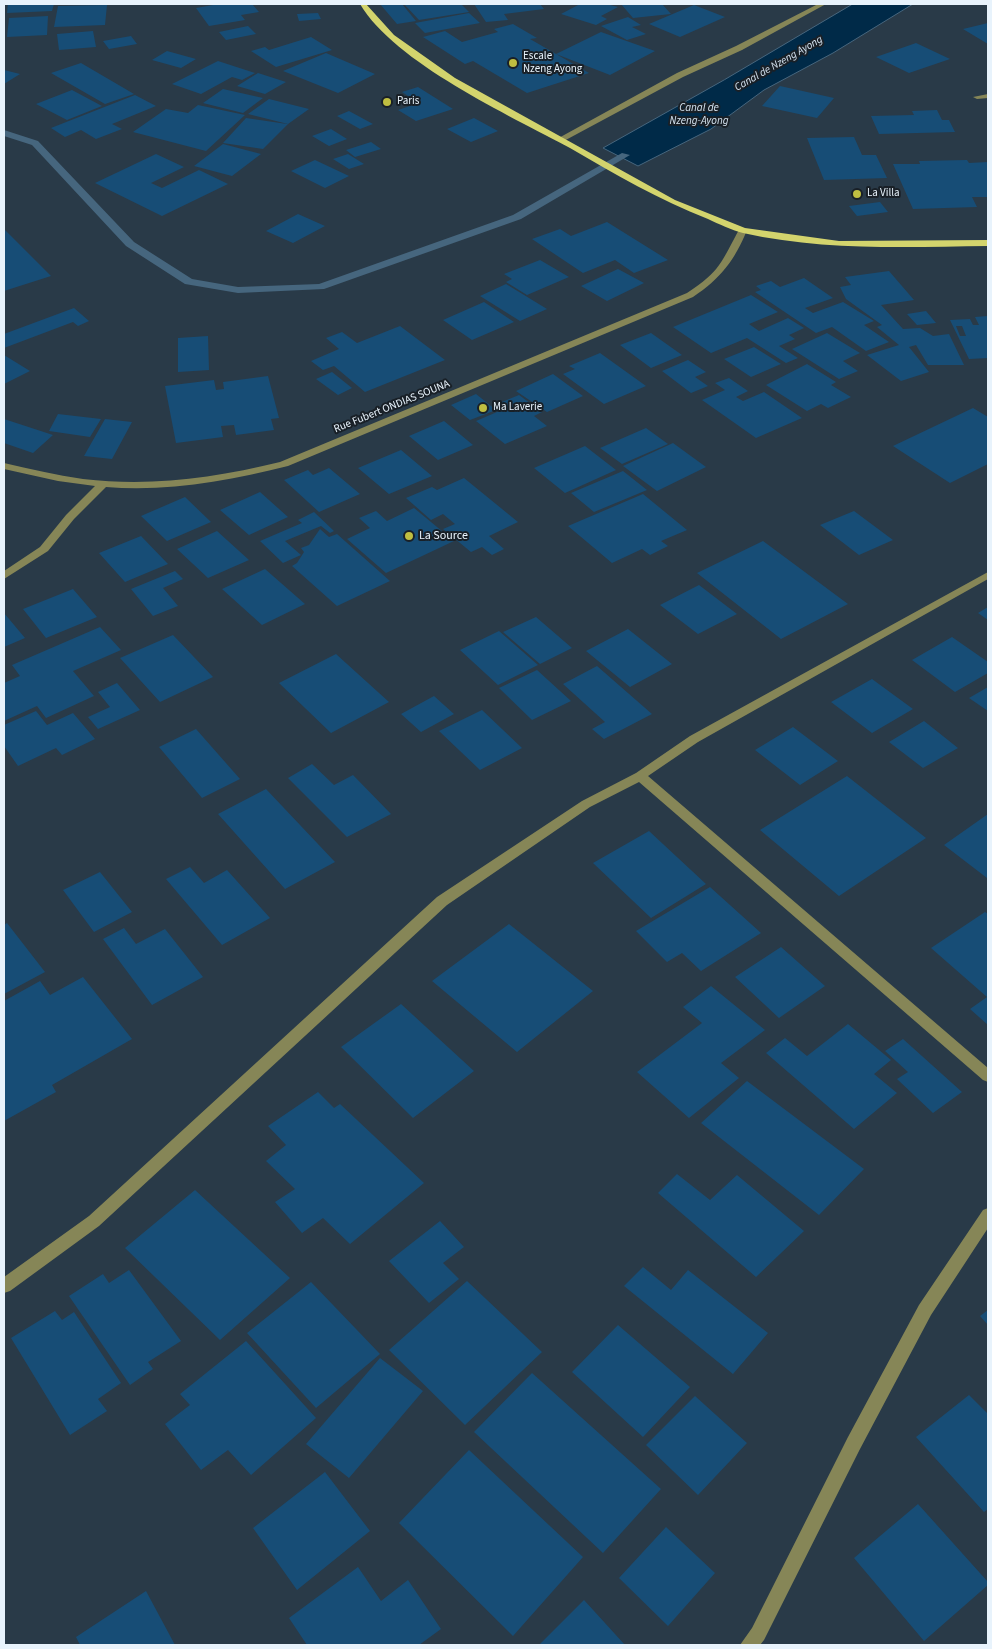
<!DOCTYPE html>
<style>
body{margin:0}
#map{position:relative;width:992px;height:1649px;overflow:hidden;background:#293a48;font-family:"Source Sans 3",sans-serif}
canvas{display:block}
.frame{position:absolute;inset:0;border:5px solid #e8f3fc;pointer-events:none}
</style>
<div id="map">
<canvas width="992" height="1649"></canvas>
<div class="frame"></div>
</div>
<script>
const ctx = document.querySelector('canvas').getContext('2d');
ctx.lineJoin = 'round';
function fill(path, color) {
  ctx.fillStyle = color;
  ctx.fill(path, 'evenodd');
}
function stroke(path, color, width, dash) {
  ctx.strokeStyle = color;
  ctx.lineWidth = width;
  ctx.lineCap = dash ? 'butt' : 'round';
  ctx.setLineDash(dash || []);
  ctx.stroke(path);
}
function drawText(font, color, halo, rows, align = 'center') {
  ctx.font = font + ' "Source Sans 3",sans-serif';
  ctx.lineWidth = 4;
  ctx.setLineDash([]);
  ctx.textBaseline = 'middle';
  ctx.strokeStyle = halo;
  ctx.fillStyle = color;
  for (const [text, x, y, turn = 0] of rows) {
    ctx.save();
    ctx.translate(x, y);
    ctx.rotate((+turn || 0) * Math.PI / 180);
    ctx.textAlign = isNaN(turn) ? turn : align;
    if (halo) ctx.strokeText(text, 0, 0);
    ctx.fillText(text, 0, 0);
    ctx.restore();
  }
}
const water = new Path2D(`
 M 853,4 L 913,4 L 833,53 L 764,90 L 711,129 L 638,166 L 603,148 L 724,80 Z`);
const stream = new Path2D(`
 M 4,130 L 38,141 L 134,242 L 192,279 L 238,287 L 319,284 L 513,215 L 622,153 L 630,155 L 521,219 L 324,289 L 238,293 L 185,284 L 126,246 L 32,145 L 4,136 Z`);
const building = new Path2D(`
 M 8,4 L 54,4 L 52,11 L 7,13 Z
 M 219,4 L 252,4 L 259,12 L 241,15 L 245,20 L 209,26 L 196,8 Z
 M 380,4 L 402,4 L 416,21 L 397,24 Z
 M 404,4 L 461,4 L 469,12 L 419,20 Z
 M 474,4 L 540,4 L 544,9 L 504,14 L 508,20 L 486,22 Z
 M 580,4 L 611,4 L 610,5 L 618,7 L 601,16 L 607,19 L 596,25 L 561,14 Z
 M 621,4 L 662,4 L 671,14 L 633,18 Z
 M 107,5 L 105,25 L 54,27 L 58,6 Z
 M 694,5 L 725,17 L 680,37 L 649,24 Z
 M 318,13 L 321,19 L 299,21 L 297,14 Z
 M 469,13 L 480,23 L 425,33 L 415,23 Z
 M 48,16 L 47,35 L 7,37 L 9,18 Z
 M 628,17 L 641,25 L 632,27 L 646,34 L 627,40 L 601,26 Z
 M 988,23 L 988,44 L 963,29 Z
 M 513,24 L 537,38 L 530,39 L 556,54 L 601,32 L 655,51 L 610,75 L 556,54 L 589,73 L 527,93 L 473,61 L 465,64 L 423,37 L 445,31 L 462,42 L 498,32 L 494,29 Z
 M 248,26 L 256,34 L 226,40 L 219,32 Z
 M 93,31 L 96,47 L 59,50 L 57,34 Z
 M 131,36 L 137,44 L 109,49 L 103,41 Z
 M 311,37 L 332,50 L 276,67 L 251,51 L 265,47 L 269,50 Z
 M 916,43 L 950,59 L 909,73 L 876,57 Z
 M 167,51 L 196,59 L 181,68 L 152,60 Z
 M 326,53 L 375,74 L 338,93 L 283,71 Z
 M 218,61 L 255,73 L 242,80 L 232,77 L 201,94 L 172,84 Z
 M 81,63 L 134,94 L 105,104 L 51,73 Z
 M 4,70 L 20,74 L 4,84 Z
 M 258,73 L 286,82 L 265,94 L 237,86 Z
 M 780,86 L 834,98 L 817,118 L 762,106 Z
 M 418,87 L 453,109 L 416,121 L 398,110 L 419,103 L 402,92 Z
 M 223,89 L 263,98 L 243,113 L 203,103 Z
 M 72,90 L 102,106 L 67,120 L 36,104 Z
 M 135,95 L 156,106 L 112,124 L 122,129 L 96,139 L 81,130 L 65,137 L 51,128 Z
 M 269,99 L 309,109 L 288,124 L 248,114 Z
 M 198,105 L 245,115 L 206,151 L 133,132 L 166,109 L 188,113 Z
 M 937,110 L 942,120 L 949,120 L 955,132 L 879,134 L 871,116 L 914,115 L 912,111 Z
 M 349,111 L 373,124 L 360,129 L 337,116 Z
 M 246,118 L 287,124 L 288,124 L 263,149 L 223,143 Z
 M 474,118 L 498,131 L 471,142 L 447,129 Z
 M 331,129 L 347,139 L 329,146 L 312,136 Z
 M 854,137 L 862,155 L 876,155 L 887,178 L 824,180 L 807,138 Z
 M 371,142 L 381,149 L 355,157 L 346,150 Z
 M 223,144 L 261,154 L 232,176 L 194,166 Z
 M 156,154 L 184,167 L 151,183 L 162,188 L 199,170 L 228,184 L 162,216 L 95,183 Z
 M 348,154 L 364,164 L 349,169 L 333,159 Z
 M 315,160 L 349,176 L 325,188 L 291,171 Z
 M 967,160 L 969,163 L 988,162 L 988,197 L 972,197 L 977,207 L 913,209 L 893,164 L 920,164 L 919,161 Z
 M 880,202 L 888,212 L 857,216 L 849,206 Z
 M 298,214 L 325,226 L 293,243 L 266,231 Z
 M 607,222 L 668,260 L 634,273 L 615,260 L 583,273 L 532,239 L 560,229 L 571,236 Z
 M 4,229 L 51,276 L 4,291 Z
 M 540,260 L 569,277 L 527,295 L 506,282 L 512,279 L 504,274 Z
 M 618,269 L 644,283 L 607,301 L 581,286 Z
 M 889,271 L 914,300 L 881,305 L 903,329 L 920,328 L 933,336 L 949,334 L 964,365 L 928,365 L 916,345 L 909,347 L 929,372 L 901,381 L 867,355 L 899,345 L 877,327 L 882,325 L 846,299 L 840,287 L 851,285 L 845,277 Z
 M 804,278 L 833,298 L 805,308 L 813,313 L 843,302 L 874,321 L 864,325 L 889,342 L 866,351 L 832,327 L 816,333 L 755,292 L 761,290 L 756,286 L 771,281 L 780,287 Z
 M 506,284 L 547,309 L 520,321 L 480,296 Z
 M 751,295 L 778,312 L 749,324 L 759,331 L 788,318 L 804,328 L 789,335 L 795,339 L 779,346 L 798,358 L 786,363 L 747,338 L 711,353 L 673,327 Z
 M 484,302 L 514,322 L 472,340 L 443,320 Z
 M 74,308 L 89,321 L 78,326 L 73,322 L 4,348 L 4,334 Z
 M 926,311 L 936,323 L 917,325 L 907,314 Z
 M 988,316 L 988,358 L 969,359 L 950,320 L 970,319 L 973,325 L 979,325 L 975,317 ZM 956,326 L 962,326 L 966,336 L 960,336 Z
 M 400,326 L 445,360 L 365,392 L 334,366 L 323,370 L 311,361 L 339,349 L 326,338 L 342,332 L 357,343 Z
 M 651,333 L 682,355 L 651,368 L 620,345 Z
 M 827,333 L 860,353 L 843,361 L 858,371 L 839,379 L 792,349 Z
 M 208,336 L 209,370 L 178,372 L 178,338 Z
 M 754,347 L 781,364 L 751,377 L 724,359 Z
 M 600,353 L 646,386 L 604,404 L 563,374 L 575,369 L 569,366 Z
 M 4,355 L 30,371 L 4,384 Z
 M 688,360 L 706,372 L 695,377 L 708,386 L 691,393 L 662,371 Z
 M 807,364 L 836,382 L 831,385 L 851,397 L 828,408 L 821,404 L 807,411 L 766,385 Z
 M 332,372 L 352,388 L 338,395 L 316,379 Z
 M 553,374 L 583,396 L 547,412 L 516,391 Z
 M 268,376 L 279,418 L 271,419 L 274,430 L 236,435 L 234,425 L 221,426 L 223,437 L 176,443 L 165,386 L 214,380 L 216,390 L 224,389 L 223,382 Z
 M 729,378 L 748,391 L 736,397 L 743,401 L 764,392 L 802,418 L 756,438 L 702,400 L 725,390 L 715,383 Z
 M 476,394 L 496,410 L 470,420 L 451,405 Z
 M 519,395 L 542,412 L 534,416 L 547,426 L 505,444 L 476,421 L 504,409 L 497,404 Z
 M 973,408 L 988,417 L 988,464 L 950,483 L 893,446 Z
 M 58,414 L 101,419 L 90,437 L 49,431 Z
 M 4,419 L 53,435 L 33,453 L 4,443 Z
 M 105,419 L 132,422 L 112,459 L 84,456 Z
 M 444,421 L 473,445 L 438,460 L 409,436 Z
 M 646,428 L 668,444 L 622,464 L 600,448 Z
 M 673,443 L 706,467 L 657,491 L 623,466 Z
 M 585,446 L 616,470 L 565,493 L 534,468 Z
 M 401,450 L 432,476 L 389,494 L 358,468 Z
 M 329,468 L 360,494 L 319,512 L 284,480 L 308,470 L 313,475 Z
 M 623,471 L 647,490 L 594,512 L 571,493 Z
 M 464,478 L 518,522 L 489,536 L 504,549 L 492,555 L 482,547 L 471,552 L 443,529 L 455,524 L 443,514 L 431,520 L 406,498 L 432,487 L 437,490 Z
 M 260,492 L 288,517 L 249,535 L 220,510 Z
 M 643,494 L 687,530 L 661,541 L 668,546 L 650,555 L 642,549 L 612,563 L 568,526 Z
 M 185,497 L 211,522 L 167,541 L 141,516 Z
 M 414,508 L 454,541 L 386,573 L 347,539 L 370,528 L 359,518 L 376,511 L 387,521 Z
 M 854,511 L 893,540 L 859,555 L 820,525 Z
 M 314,512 L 334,531 L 330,533 L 321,526 L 285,541 L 301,555 L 283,563 L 260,541 L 302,523 L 298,520 Z
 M 320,529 L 329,537 L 337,534 L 390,581 L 337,606 L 292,566 L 297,563 L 304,552 L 301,548 L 309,545 Z
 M 217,531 L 249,560 L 208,578 L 177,549 Z
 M 141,536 L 168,564 L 125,582 L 99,553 Z
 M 763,541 L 848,604 L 781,639 L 697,573 Z
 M 265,569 L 305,604 L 262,625 L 222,589 Z
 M 175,571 L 183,579 L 163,588 L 178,606 L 153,616 L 131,589 Z
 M 699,585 L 737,614 L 698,634 L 660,605 Z
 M 73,589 L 97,617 L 46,638 L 23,609 Z
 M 988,607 L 988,620 L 978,613 Z
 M 4,613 L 25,638 L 4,647 Z
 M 536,617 L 572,648 L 540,664 L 503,632 Z
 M 100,627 L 121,650 L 73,671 L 94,696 L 46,718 L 37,706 L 4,721 L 4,683 L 20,676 L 12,665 Z
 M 628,629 L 672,664 L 630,687 L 586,651 Z
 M 499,631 L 538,665 L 498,685 L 460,650 Z
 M 173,635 L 213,677 L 160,702 L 120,658 Z
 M 952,637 L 988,662 L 988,673 L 955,692 L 912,660 Z
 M 336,654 L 389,702 L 331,733 L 279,683 Z
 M 597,666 L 652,714 L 604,739 L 592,729 L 605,722 L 563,684 Z
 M 537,670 L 571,701 L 532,720 L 499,688 Z
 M 872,679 L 913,709 L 872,733 L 831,702 Z
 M 117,683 L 140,710 L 98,729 L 88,717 L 110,707 L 98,692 Z
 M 988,687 L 988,711 L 969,698 Z
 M 434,696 L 454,714 L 421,732 L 401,714 Z
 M 482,710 L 522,748 L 480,770 L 439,731 Z
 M 36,711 L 47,725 L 73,713 L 95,739 L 62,755 L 56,748 L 18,766 L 4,746 L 4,725 Z
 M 924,721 L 958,748 L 923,768 L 889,742 Z
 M 793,727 L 838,761 L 800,785 L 755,750 Z
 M 196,729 L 240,779 L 202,798 L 159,747 Z
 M 312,764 L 334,785 L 353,775 L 391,814 L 347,837 L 288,778 Z
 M 847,776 L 926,838 L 839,896 L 760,830 Z
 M 266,789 L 335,862 L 285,889 L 218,814 Z
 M 988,814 L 988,877 L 987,878 L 944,845 Z
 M 649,831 L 706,884 L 651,918 L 593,863 Z
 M 190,867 L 204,883 L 227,870 L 270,918 L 222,945 L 166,879 Z
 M 100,872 L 132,912 L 94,932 L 63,890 Z
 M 710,887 L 761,933 L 701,971 L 682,953 L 667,962 L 636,931 Z
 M 985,912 L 988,914 L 988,1025 L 970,1009 L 987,997 L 931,948 Z
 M 7,923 L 45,972 L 4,994 L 4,925 Z
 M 509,924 L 593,991 L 517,1052 L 432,981 Z
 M 124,928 L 136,944 L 165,929 L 203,977 L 152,1005 L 103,939 Z
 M 781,947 L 825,986 L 779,1018 L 735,977 Z
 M 83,977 L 132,1039 L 52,1085 L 56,1092 L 4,1121 L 4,1001 L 40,981 L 50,995 Z
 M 711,986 L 765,1030 L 721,1063 L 739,1078 L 689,1118 L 637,1072 L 702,1023 L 683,1007 Z
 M 401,1004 L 474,1071 L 413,1118 L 341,1047 Z
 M 848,1024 L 891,1060 L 874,1074 L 897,1093 L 854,1129 L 766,1053 L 785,1038 L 807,1056 Z
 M 903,1039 L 962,1092 L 933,1113 L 897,1079 L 908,1072 L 885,1051 Z
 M 747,1081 L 864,1169 L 819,1215 L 701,1123 Z
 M 318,1092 L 334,1108 L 340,1104 L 424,1183 L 350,1244 L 323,1218 L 302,1233 L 275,1202 L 295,1189 L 266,1161 L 286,1145 L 268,1126 Z
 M 677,1174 L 710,1200 L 737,1175 L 804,1231 L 756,1277 L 658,1193 Z
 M 195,1190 L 290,1278 L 220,1340 L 125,1248 Z
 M 440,1221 L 464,1247 L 443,1263 L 459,1279 L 429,1303 L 389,1261 Z
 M 643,1267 L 671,1290 L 688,1270 L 768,1333 L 733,1374 L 624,1286 Z
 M 129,1270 L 181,1341 L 148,1362 L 153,1369 L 130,1385 L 69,1296 L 103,1274 L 109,1283 Z
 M 467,1281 L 542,1352 L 465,1425 L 389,1350 Z
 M 311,1282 L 380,1354 L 316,1408 L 247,1333 Z
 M 988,1310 L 988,1325 L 980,1316 Z
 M 55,1311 L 62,1320 L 74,1312 L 121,1383 L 98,1399 L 107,1411 L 70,1435 L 11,1338 Z
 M 618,1325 L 690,1387 L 643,1437 L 572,1372 Z
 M 246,1341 L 316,1418 L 251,1475 L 228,1450 L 201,1470 L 165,1424 L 190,1405 L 180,1394 Z
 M 380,1358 L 423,1391 L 349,1478 L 306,1444 Z
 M 532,1373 L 661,1489 L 603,1553 L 474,1432 Z
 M 969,1395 L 988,1414 L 988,1509 L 984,1512 L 916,1437 Z
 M 695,1396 L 747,1443 L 698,1495 L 646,1445 Z
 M 469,1450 L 583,1557 L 513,1636 L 399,1523 Z
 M 325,1472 L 370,1531 L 297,1590 L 253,1528 Z
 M 918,1504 L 988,1582 L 988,1585 L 924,1641 L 854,1558 Z
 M 666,1527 L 715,1573 L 668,1626 L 619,1578 Z
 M 358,1567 L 381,1601 L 408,1580 L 441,1629 L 419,1645 L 307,1645 L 289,1618 Z
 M 146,1591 L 175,1645 L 80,1645 L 76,1637 Z
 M 584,1600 L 625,1645 L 539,1645 Z`);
const minor = new Path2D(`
 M 818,4 L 826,4 L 742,50 L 683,77 L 562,142 L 555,140 L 677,73 L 736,46 Z
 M 988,94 L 988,98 L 977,99 L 973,97 Z
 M 740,228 L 747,230 C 735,260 720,279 693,297 L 288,466 C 228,481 168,492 106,487 L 74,519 L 48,551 L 4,579 L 4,571 L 40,547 L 66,515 L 95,486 L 58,481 L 4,469 L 4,463 C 30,469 56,475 83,479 C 151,487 214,478 280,462 L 687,293 C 721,271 721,262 740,228 Z
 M 988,572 L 988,579 L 698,742 L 648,776 L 988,1068 L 988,1082 L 983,1080 L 639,782 L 590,807 L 447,905 L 99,1226 L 10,1291 L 4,1293 L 4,1277 L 89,1216 L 437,897 L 582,801 L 636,773 L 690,736 Z
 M 988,1208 L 988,1228 L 931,1315 L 860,1449 L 764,1640 L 760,1645 L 740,1645 L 752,1628 L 848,1437 L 919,1305 L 983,1210 Z`);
const major = new Path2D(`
 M 360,4 L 366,4 L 394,35 L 455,78 L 675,200 L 745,228 L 839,241 L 988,240 L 988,246 C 907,247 823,251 743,233 C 731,230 719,224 708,219 C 659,200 615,174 570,148 C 509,115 395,63 360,4 Z`);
const markers = [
 [513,63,5,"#bfbe41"],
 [387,102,5,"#bfbe41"],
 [857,194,5,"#bfbe41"],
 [483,408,5,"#bfbe41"],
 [409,536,5,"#bfbe41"]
];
const farPoinames = [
 ["Escale",523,57],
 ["Nzeng Ayong",523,70],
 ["Paris",397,102],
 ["La Villa",867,194],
 ["Ma Laverie",493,408]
];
const farWaternames = [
 ["Canal de Nzeng Ayong",779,64,-30],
 ["Canal de",699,109],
 ["Nzeng-Ayong",699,122]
];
const farStreetnames = [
 ["Rue Fubert ONDIAS SOUNA",392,407,-22]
];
const poiNames = [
 ["La Source",419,536]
];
fill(water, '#002a48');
stroke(water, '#46667e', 1);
fill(stream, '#46667e');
fill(building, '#174d76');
fill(minor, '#868657');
fill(major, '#d3d46d');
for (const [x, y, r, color] of markers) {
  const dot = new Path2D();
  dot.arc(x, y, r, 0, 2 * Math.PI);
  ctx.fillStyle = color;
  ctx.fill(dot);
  stroke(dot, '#192027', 2);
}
drawText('11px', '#e8f3fc', '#192027', farPoinames, 'left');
drawText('italic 11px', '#d6e4f1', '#192027', farWaternames);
drawText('11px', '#e8f3fc', '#192027', farStreetnames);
drawText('12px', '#e8f3fc', '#192027', poiNames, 'left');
</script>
